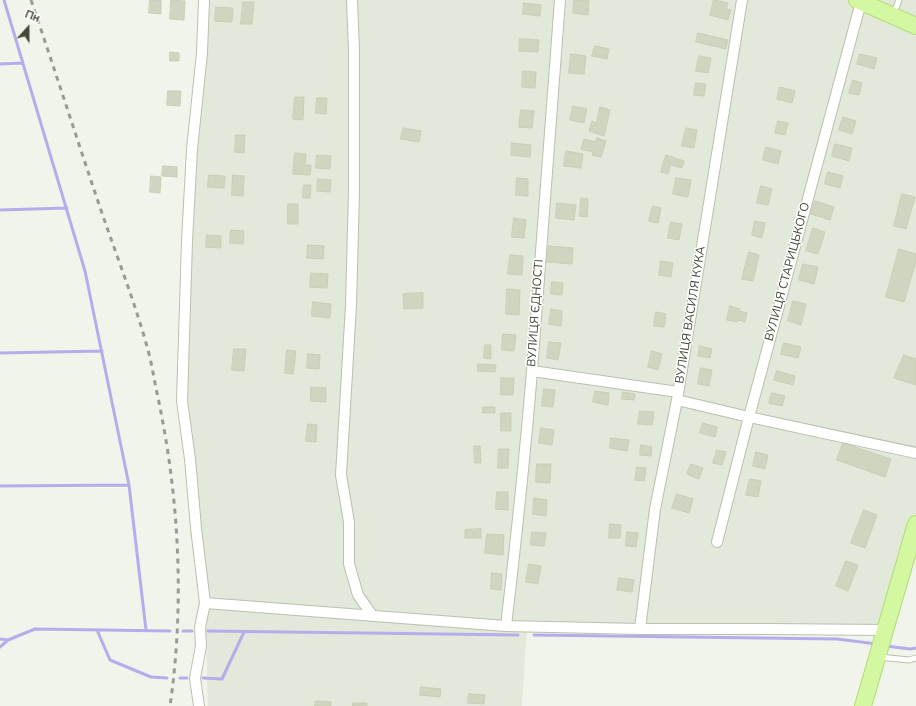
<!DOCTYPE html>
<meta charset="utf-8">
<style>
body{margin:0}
#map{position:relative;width:916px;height:706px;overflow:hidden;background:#f1f4eb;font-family:"Nunito Sans",sans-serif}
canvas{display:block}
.north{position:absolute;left:8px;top:8px;width:40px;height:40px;-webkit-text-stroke:3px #fff;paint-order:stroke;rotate:21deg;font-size:11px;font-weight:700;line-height:16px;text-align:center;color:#444839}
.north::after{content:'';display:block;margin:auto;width:14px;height:18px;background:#444839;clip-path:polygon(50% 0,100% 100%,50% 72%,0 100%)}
</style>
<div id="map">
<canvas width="916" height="706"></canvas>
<div class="north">Пн</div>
</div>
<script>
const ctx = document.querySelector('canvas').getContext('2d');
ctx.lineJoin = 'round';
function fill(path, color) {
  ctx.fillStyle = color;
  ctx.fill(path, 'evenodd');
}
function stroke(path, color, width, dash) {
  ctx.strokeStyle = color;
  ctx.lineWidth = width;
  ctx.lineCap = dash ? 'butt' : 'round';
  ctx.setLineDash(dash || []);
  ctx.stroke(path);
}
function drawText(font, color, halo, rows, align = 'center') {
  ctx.font = font + ' "Nunito Sans",sans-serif';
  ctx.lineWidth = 3;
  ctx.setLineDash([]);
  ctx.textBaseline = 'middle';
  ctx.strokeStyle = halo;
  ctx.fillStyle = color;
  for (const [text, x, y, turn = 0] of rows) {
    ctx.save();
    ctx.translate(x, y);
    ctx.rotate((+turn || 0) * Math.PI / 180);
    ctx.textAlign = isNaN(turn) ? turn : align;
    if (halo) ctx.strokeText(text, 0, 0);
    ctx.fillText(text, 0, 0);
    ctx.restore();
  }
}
const residential = new Path2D(`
 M 204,0 L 916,0 L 916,524 L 885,630 L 527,626 L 522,706 L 208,706 L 205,603 L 182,401 Z`);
const stream = new Path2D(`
 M 4,0 L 85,271 L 129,485 L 146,630
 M 0,64 L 23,63
 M 0,210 L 67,208
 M 0,353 L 102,351
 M 0,486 L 129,485
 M 97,630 L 110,660 L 151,677 L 167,678
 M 183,631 L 192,631
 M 208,631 L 518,635
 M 534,635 L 837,639 L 877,644
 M 0,639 L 8,640
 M 886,646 L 910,649 L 916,648
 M 0,647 L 8,640 L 35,629 L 170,631
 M 180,678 L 187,678
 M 203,678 L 222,679 L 244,632`);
const building = new Path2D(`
 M 150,0 L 161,0 L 161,14 L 149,13 Z
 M 171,0 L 185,1 L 184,20 L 170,19 Z
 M 574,0 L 589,0 L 588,15 L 573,13 Z
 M 714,0 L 728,3 L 726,9 L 731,10 L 728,20 L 710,15 Z
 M 243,2 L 254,2 L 252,24 L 241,24 Z
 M 524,3 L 541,5 L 540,16 L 523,14 Z
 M 216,7 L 233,8 L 232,22 L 215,21 Z
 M 698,33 L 728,40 L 726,49 L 696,42 Z
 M 520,39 L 539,40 L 538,52 L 519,51 Z
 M 595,46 L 609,49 L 607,59 L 592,56 Z
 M 170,52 L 179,53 L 179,61 L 170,61 Z
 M 571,54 L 586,56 L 584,74 L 569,73 Z
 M 860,54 L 877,58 L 874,69 L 857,64 Z
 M 699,56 L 711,58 L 708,73 L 696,71 Z
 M 523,71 L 536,72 L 535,88 L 522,87 Z
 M 853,80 L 862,83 L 859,95 L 849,93 Z
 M 696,83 L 706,84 L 704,96 L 694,95 Z
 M 780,87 L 795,91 L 792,103 L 777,99 Z
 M 168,91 L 181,91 L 180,106 L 167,105 Z
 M 295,97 L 304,97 L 303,120 L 293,119 Z
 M 317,98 L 327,98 L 326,114 L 316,113 Z
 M 573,106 L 587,109 L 584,123 L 570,120 Z
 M 600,107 L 610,110 L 604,136 L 589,131 L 592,121 L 596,123 Z
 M 521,110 L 534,111 L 532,128 L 519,127 Z
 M 843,117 L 856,121 L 852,134 L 839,130 Z
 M 778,121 L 788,123 L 785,135 L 775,133 Z
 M 403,128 L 421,131 L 419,142 L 401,139 Z
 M 686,128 L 697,130 L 694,148 L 682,146 Z
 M 236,135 L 245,135 L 244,153 L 235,152 Z
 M 597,138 L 606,141 L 601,157 L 592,155 L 593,152 L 581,149 L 584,139 L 595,142 Z
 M 512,143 L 531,145 L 530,157 L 511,155 Z
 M 835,144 L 852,148 L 849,161 L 832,156 Z
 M 766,147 L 781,151 L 778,164 L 763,160 Z
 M 566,151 L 583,154 L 581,168 L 564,166 Z
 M 295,153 L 306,154 L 305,165 L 311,165 L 310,175 L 293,174 Z
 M 317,155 L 331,156 L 330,169 L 316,168 Z
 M 666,155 L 684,161 L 682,168 L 671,165 L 668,174 L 661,172 Z
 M 163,166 L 177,167 L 177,177 L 162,176 Z
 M 828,172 L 843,176 L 840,188 L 825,184 Z
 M 209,175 L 225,176 L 224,188 L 208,187 Z
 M 233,175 L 244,176 L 243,196 L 232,195 Z
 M 151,176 L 161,177 L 160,193 L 150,192 Z
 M 517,178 L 528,179 L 528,196 L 516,195 Z
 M 676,178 L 691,180 L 688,197 L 673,194 Z
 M 318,179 L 331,180 L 330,192 L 317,191 Z
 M 304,185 L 311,185 L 310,198 L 303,198 Z
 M 761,186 L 772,189 L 768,205 L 757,203 Z
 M 902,194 L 915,197 L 906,229 L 894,226 Z
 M 581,198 L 588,199 L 587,217 L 580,216 Z
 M 815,201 L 834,207 L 830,220 L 811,214 Z
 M 557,203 L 576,205 L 574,220 L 556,218 Z
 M 288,204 L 298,204 L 298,224 L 288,224 Z
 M 653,206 L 661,208 L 658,223 L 649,221 Z
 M 514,218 L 526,220 L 524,238 L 512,237 Z
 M 755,221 L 765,223 L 762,238 L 752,235 Z
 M 671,222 L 682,224 L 679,240 L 668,238 Z
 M 813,228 L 825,232 L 818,254 L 806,251 Z
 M 231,230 L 244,231 L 243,244 L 230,243 Z
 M 207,235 L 221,236 L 221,248 L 206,247 Z
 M 308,245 L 324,246 L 323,259 L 307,258 Z
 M 549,246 L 573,248 L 572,264 L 547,262 Z
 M 899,249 L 916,254 L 916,261 L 904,302 L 886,297 Z
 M 749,252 L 759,255 L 753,281 L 742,279 Z
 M 510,255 L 523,256 L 522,275 L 508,274 Z
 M 661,261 L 673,263 L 671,277 L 659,275 Z
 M 803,264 L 818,267 L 814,284 L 799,280 Z
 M 311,273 L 328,274 L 327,288 L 310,287 Z
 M 552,282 L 563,283 L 562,295 L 551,294 Z
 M 507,289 L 520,290 L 519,315 L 506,314 Z
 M 423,293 L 423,308 L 404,309 L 403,294 Z
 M 793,301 L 806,304 L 801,325 L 788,321 Z
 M 313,302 L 331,304 L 330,318 L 312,316 Z
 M 730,306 L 740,309 L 740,311 L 747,313 L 745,322 L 738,320 L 737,322 L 727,320 Z
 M 551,309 L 562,311 L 561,326 L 549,324 Z
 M 656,312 L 666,314 L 664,327 L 654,326 Z
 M 503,334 L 516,335 L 514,351 L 502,350 Z
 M 549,342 L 561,343 L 558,360 L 547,358 Z
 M 784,343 L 801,347 L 798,358 L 781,354 Z
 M 485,345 L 491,345 L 491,359 L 484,358 Z
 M 700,346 L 712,349 L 710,358 L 698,356 Z
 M 234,349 L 246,349 L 244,371 L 232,370 Z
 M 287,350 L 296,351 L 293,374 L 285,373 Z
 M 652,351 L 662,354 L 658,370 L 648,367 Z
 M 308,354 L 320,355 L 319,369 L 307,368 Z
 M 904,355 L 916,359 L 916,385 L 894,378 Z
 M 478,364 L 496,365 L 495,372 L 478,371 Z
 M 701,368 L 712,370 L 709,386 L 698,384 Z
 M 777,371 L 795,376 L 793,385 L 774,380 Z
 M 501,378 L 514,378 L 513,395 L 501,395 Z
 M 311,387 L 326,388 L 326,402 L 311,401 Z
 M 544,389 L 555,390 L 553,407 L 542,406 Z
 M 595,391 L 609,393 L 608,405 L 593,402 Z
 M 623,392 L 635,394 L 634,400 L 622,399 Z
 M 772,393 L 785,396 L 782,406 L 769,403 Z
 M 483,407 L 495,407 L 495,413 L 483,413 Z
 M 640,411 L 654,412 L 652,425 L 638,424 Z
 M 501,413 L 511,413 L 511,431 L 501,431 Z
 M 703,423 L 717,427 L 715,437 L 700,433 Z
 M 308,424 L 317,425 L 316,442 L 306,441 Z
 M 541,428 L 554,430 L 552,445 L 539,443 Z
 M 611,438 L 629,440 L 627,451 L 610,448 Z
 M 843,443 L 891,459 L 885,477 L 837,460 Z
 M 641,445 L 652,447 L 651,456 L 640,455 Z
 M 474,446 L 480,446 L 481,463 L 475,463 Z
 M 499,449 L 509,449 L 508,468 L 498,468 Z
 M 717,450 L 726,452 L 722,465 L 713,463 Z
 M 756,452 L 768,455 L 765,469 L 753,466 Z
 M 537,464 L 551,464 L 550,483 L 536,482 Z
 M 691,464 L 703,468 L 699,479 L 687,474 Z
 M 637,467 L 646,468 L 644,481 L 635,480 Z
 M 750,479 L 761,481 L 758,497 L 746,495 Z
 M 497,492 L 508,492 L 508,510 L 496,509 Z
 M 677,494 L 693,499 L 689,513 L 672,508 Z
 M 534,498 L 547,500 L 546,516 L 533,514 Z
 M 864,510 L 877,515 L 865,548 L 851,543 Z
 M 610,524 L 621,525 L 620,538 L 609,538 Z
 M 481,529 L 481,538 L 465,538 L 465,530 Z
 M 532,532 L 546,533 L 544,546 L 531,545 Z
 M 627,532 L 638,533 L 636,547 L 626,546 Z
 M 487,534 L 504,535 L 503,555 L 485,553 Z
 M 846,561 L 858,565 L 848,591 L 836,586 Z
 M 529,564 L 541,566 L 538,584 L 526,582 Z
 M 492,573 L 502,574 L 501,590 L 491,589 Z
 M 619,578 L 634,580 L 632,592 L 617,590 Z
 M 421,687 L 441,689 L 440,697 L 420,695 Z
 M 469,694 L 485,695 L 484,704 L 468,703 Z
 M 316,701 L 331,702 L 331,706 L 315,706 Z
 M 353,703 L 367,703 L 367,706 L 353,706 Z`);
const lane = new Path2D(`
 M 893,15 L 899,0
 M 879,657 L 909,660 L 916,658`);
const street = new Path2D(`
 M 352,0 L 354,50 L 354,191 L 351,305 L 341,475 L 349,522 L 349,564 L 358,595 L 372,615
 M 532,371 L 678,392
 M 677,400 L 749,417 L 916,453
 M 717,542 L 749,417 L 861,2
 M 205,603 L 506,626 L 640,629 L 767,629 L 885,630
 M 506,626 C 516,541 525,456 532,371 C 542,248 550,124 560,0
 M 640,629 L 655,509 L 677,400 L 742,0
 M 199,706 L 195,678 L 201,646 L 200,627 L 205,603 L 196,528 L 190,459 L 182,401 L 187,241 L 192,149 L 202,53 L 204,0`);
const primary = new Path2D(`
 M 857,0 L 916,26
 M 863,706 L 916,524`);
const rail = new Path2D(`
 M 31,0 C 56,73 79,146 104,219 C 119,262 136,306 148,350 C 152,365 154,379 157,393 C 179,495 185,602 170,706`);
const streetNames = [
 ["ВУЛИЦЯ СТАРИЦЬКОГО",788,272,-75],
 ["ВУЛИЦЯ ЄДНОСТІ",536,313,-86],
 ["ВУЛИЦЯ ВАСИЛЯ КУКА",691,315,-81]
];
fill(residential, '#e2e8da');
stroke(stream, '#b4adec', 3);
fill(building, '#cfd5c1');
stroke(building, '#c7d0b5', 1);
stroke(lane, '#bac0ae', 7);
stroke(street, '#bac0ae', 12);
stroke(primary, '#b1dd71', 18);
stroke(lane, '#fff', 5);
stroke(street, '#fff', 10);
stroke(primary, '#d3f8a1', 16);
stroke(rail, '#999', 3, [5, 5]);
drawText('12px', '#444839', '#fff', streetNames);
</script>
